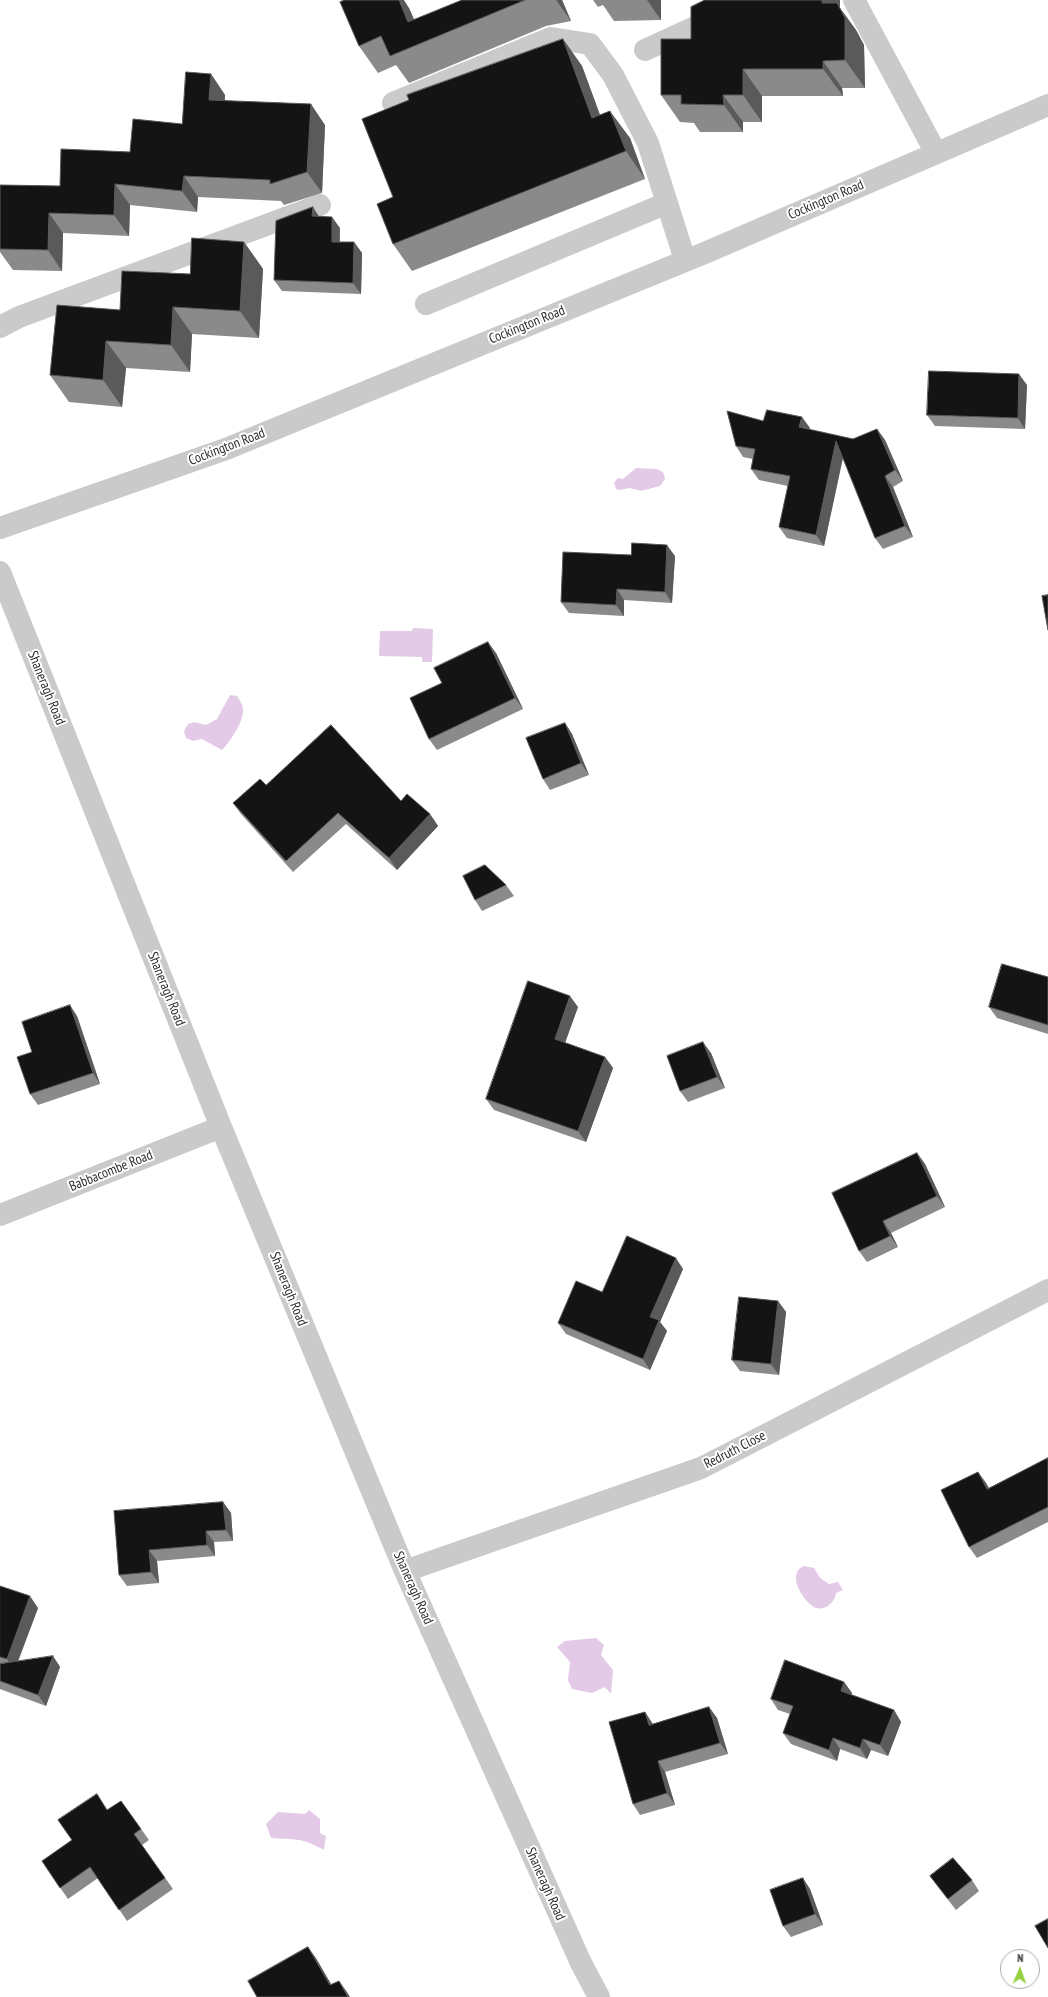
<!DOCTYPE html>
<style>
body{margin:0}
#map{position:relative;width:1048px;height:1997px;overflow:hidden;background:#fff;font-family:"PT Sans Narrow",sans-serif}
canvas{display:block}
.north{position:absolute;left:1000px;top:1949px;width:40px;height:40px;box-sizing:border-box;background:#fff;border:1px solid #ababab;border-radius:50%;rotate:2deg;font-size:11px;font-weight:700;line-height:16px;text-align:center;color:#2d2d2d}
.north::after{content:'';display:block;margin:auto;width:14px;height:18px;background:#96d043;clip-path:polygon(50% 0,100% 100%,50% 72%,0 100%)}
</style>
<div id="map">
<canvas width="1048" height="1997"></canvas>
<div class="north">N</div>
</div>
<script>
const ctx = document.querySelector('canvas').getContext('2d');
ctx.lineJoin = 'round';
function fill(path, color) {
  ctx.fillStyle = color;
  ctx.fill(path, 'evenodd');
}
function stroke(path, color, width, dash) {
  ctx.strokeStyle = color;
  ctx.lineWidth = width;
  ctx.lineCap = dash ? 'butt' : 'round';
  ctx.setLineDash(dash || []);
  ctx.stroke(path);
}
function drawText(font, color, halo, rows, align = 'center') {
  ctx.font = font + ' "PT Sans Narrow",sans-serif';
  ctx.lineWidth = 4;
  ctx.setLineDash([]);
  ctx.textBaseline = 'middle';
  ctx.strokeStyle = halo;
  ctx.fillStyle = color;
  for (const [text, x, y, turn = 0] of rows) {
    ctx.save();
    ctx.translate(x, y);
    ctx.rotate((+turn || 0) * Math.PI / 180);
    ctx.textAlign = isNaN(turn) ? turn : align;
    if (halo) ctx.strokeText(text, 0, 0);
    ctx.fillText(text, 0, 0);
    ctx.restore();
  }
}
const water = new Path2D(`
 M 636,468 L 657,469 L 663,472 L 665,479 L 660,486 L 641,491 L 630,488 L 619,490 L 616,489 L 614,483 L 618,478 L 623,479 Z
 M 413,628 L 433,629 L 432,662 L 422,662 L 422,657 L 379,656 L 380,631 L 412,631 Z
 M 230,695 L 237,696 C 240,701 243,705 243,710 C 244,721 230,742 222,750 L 202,739 L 193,741 L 186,738 L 184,731 L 188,724 L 194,722 L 206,725 L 217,719 Z
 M 804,1566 L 814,1568 L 820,1578 L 829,1584 L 838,1582 L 843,1590 L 836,1593 C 835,1604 821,1614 811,1605 C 801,1597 787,1573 804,1566 Z
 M 596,1638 L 604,1645 L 601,1655 L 613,1670 L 611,1694 L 605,1687 L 592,1693 L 572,1689 L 568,1680 L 570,1662 L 557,1647 L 565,1641 Z
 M 309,1810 L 320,1819 L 320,1833 L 326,1836 L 324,1850 C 301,1837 295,1840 271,1838 L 266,1824 L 278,1812 L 305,1814 Z`);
const minor = new Path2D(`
 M 854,0 L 936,153
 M 645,50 L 754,0
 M 393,103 L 551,38 L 590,44 L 613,75 L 648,143 L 685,260
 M 426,304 L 667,203
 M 0,327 L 19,317 L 320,205
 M 0,528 L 226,449 L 707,252 L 1048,105
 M 0,572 L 221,1127 L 405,1571 L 581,1963 L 599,1997
 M 0,1215 L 221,1127
 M 405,1571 L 701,1468 L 1048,1290`);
const wall = new Path2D(`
 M 462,0 L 562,0 L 571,21 L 546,26 L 409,83 L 396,65 L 378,73 L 359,46 L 409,8 L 414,20 Z
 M 593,0 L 661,0 L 661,20 L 614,21 L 603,5 L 598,7 Z
 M 705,0 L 840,0 L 840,8 L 856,30 L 864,45 L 865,88 L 842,88 L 843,96 L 762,96 L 762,122 L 743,122 L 743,132 L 700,132 L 694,123 L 680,122 L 661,95 L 691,39 Z
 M 563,39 L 582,66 L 600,115 L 630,138 L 645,179 L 412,271 L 393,244 L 393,197 Z
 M 211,74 L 225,95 L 225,100 L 325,125 L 322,193 L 284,205 L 281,201 L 198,197 L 197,212 L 130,205 L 129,236 L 63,233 L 62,271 L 13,270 L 0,252 L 0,185 L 60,186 L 130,152 L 182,124 Z
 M 319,217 L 340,228 L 340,242 L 354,242 L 362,253 L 361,294 L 282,291 L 274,280 Z
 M 244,242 L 263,269 L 259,338 L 192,334 L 190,372 L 126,368 L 122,407 L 69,402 L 50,375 L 120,310 L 190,274 Z
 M 1027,385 L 1025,429 L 935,426 L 927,415 Z
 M 763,421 L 810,428 L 810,430 L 853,439 L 877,429 L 885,440 L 903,481 L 893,487 L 913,537 L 883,549 L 875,538 L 843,458 L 824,546 L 787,538 L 779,527 L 788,486 L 759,480 L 751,469 L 753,459 L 743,457 L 736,446 Z
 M 631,555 L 675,556 L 672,603 L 624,600 L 624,616 L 569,613 L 561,602 Z
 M 496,653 L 523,709 L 437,750 L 429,739 L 442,683 Z
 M 565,723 L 572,734 L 589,775 L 550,790 L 543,779 Z
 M 266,785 L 401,801 L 430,814 L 438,826 L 397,870 L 346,824 L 293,872 L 241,814 L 233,803 Z
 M 506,885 L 514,896 L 482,911 L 475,900 Z
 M 1048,977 L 1048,1034 L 997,1018 L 989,1007 Z
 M 578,1007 L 565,1043 L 605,1057 L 613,1068 L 586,1142 L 494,1110 L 486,1099 Z
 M 77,1016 L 100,1084 L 38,1105 L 30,1094 L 32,1052 Z
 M 711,1053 L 725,1088 L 688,1102 L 680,1091 Z
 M 917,1153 L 925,1164 L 945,1207 L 891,1233 L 898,1247 L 867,1262 L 859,1251 Z
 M 683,1269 L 660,1322 L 667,1331 L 650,1370 L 566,1334 L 558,1323 L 602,1292 Z
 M 778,1301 L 786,1312 L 779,1375 L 740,1371 L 732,1360 Z
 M 1048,1458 L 1048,1522 L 977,1558 L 969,1547 L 978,1472 L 986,1483 L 989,1488 Z
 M 223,1502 L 231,1513 L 233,1541 L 214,1542 L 215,1556 L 157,1561 L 159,1583 L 127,1586 L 119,1575 L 114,1511 Z
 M 0,1586 L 38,1608 L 18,1662 L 53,1656 L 60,1667 L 46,1706 L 0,1689 Z
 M 844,1682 L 852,1693 L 851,1695 L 894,1710 L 901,1722 L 888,1756 L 871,1750 L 867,1759 L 840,1749 L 837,1761 L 791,1744 L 783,1733 L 790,1714 L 778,1710 L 771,1699 Z
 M 709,1707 L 717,1718 L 728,1754 L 665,1772 L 675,1805 L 640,1815 L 633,1804 L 645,1712 L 653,1724 Z
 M 121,1801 L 149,1840 L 142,1845 L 173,1889 L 127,1921 L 98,1878 L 68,1899 L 42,1861 L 72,1840 L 108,1810 Z
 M 930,1876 L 972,1880 L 979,1891 L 956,1910 L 938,1887 Z
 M 810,1889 L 823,1925 L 791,1937 L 783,1926 Z`);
const shadedWall = new Path2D(`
 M 399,0 L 404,0 L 409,8 L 424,42 L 408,22 Z
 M 556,0 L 562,0 L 571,21 Z
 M 647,0 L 661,0 L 661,20 Z
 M 822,0 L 840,0 L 840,8 L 856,30 L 864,45 L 865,88 L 845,60 L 822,3 Z
 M 563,39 L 582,66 L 611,145 L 592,118 Z
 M 823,61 L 842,88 L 843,96 L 823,69 Z
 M 743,69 L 762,96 L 762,122 L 743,95 Z
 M 211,74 L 225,95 L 223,120 L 209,100 Z
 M 723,95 L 743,122 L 743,132 L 724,105 Z
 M 311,104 L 325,125 L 322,193 L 307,172 Z
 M 610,111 L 630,138 L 645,179 L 626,151 Z
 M 184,176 L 198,197 L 197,212 L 182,191 Z
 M 115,184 L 130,205 L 129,236 L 114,215 Z
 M 313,207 L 320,218 L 312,216 Z
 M 49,213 L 63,233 L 62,271 L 48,250 Z
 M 332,217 L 340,228 L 339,253 L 332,242 Z
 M 244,242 L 263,269 L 259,338 L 240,311 Z
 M 354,242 L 362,253 L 361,294 L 353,283 Z
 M 173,307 L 192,334 L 190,372 L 171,345 Z
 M 106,341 L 126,368 L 122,407 L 103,380 Z
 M 1019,374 L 1027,385 L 1025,429 L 1018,418 Z
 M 802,417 L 810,428 L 807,439 L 799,427 Z
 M 877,429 L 885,440 L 903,481 L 895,470 Z
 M 836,441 L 844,452 L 824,546 L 816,535 Z
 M 885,476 L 893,487 L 913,537 L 905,526 Z
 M 667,545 L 675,556 L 672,603 L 665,592 Z
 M 617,589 L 624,600 L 624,616 L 616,605 Z
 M 488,642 L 496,653 L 523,709 L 515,698 Z
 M 565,723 L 572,734 L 589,775 L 581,763 Z
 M 430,814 L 438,826 L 397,870 L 389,858 Z
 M 570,996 L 578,1007 L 562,1051 L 555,1039 Z
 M 70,1005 L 77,1016 L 100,1084 L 93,1073 Z
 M 703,1042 L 711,1053 L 725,1088 L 717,1077 Z
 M 605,1057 L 613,1068 L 586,1142 L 578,1131 Z
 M 917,1153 L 925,1164 L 945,1207 L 937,1196 Z
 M 883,1221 L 891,1233 L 898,1247 L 890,1236 Z
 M 676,1258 L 683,1269 L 660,1322 L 667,1331 L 650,1370 L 643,1359 L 650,1317 Z
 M 778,1301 L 786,1312 L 779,1375 L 771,1364 Z
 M 978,1472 L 986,1483 L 995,1500 L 987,1489 Z
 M 223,1502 L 231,1513 L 233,1541 L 226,1530 Z
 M 206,1531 L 214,1542 L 215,1556 L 207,1545 Z
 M 149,1550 L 157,1561 L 159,1583 L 151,1572 Z
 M 30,1596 L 38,1608 L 14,1671 L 7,1659 Z
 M 53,1656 L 60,1667 L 46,1706 L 38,1695 Z
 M 844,1682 L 852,1693 L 849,1702 L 841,1691 Z
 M 709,1707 L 717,1718 L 728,1754 L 720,1743 Z
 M 894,1710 L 901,1722 L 888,1756 L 880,1745 Z
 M 645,1712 L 652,1723 L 657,1736 L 649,1725 Z
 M 833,1738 L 840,1749 L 837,1761 L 829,1750 Z
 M 863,1739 L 871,1750 L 867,1759 L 860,1748 Z
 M 658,1761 L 665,1772 L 675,1805 L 667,1793 Z
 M 803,1878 L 810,1889 L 823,1925 L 815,1914 Z
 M 308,1947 L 316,1958 L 338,1996 L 330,1985 Z
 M 339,1981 L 347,1992 L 350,1997 L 348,1997 Z`);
const building = new Path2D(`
 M 345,0 L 399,0 L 408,22 L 462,0 L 525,0 L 390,56 L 381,36 L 359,46 L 340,2 Z
 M 705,0 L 822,0 L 822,3 L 837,3 L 845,18 L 845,60 L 823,61 L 823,69 L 743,69 L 743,95 L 723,95 L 724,105 L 681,104 L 681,95 L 661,95 L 661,39 L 691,39 L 691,7 Z
 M 563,39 L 592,118 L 610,111 L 626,151 L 393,244 L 377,204 L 393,197 L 362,119 L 409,100 L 407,95 Z
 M 186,72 L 211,74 L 209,100 L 311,104 L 307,172 L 270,184 L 270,180 L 184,176 L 182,191 L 115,184 L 114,215 L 49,213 L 48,250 L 0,249 L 0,185 L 60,186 L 61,149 L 130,152 L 133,119 L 182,124 Z
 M 313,207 L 312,216 L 332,217 L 332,242 L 354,242 L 353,283 L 274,280 L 276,221 Z
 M 192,238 L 244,242 L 240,311 L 173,307 L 171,345 L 106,341 L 103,380 L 50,375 L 57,305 L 120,310 L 122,271 L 190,274 Z
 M 929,371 L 1019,374 L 1018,418 L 927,415 Z
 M 767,410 L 802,417 L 799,427 L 853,439 L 877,429 L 895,470 L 885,476 L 905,526 L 875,538 L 836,441 L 816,535 L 779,527 L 790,476 L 751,469 L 755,449 L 736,446 L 727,411 L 763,421 Z
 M 632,543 L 667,545 L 665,592 L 617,589 L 616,605 L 561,602 L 563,552 L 631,555 Z
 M 1048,595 L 1048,630 L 1042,596 Z
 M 488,642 L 515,698 L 429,739 L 410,698 L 442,683 L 434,668 Z
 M 565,723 L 581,763 L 543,779 L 526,738 Z
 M 331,725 L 401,801 L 407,794 L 430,814 L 389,858 L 338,813 L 286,861 L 233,803 L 260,779 L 266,785 Z
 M 485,865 L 506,885 L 475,900 L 463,876 Z
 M 1002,964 L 1048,977 L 1048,1025 L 989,1007 Z
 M 528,981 L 570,996 L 555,1039 L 605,1057 L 578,1131 L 486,1099 Z
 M 70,1005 L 93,1073 L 30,1094 L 17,1057 L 32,1052 L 22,1022 Z
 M 703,1042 L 717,1077 L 680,1091 L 667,1056 Z
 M 917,1153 L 937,1196 L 883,1221 L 890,1236 L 859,1251 L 832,1193 Z
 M 627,1236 L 676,1258 L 650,1317 L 659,1320 L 643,1359 L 558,1323 L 576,1281 L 602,1292 Z
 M 739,1297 L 778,1301 L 771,1364 L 732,1360 Z
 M 1048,1458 L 1048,1507 L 969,1547 L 941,1490 L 978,1472 L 987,1489 Z
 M 223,1502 L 226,1530 L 206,1531 L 207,1545 L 149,1550 L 151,1572 L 119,1575 L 114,1511 Z
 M 0,1586 L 30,1596 L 7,1659 L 0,1657 Z
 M 53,1656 L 38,1695 L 0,1681 L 0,1664 Z
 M 785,1660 L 844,1682 L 841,1691 L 894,1710 L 880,1745 L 863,1739 L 860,1748 L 833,1738 L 829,1750 L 783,1733 L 793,1706 L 771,1699 Z
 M 709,1707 L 720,1743 L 658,1761 L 667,1793 L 633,1804 L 609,1722 L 645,1712 L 649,1725 Z
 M 97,1794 L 107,1810 L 121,1801 L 141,1829 L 134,1834 L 165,1878 L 119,1910 L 90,1867 L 60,1888 L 42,1861 L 72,1840 L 58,1820 Z
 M 953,1858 L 972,1880 L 948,1899 L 930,1876 Z
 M 803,1878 L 815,1914 L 783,1926 L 770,1890 Z
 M 1048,1919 L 1048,1948 L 1035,1926 Z
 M 308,1947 L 330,1985 L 339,1981 L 348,1997 L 257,1997 L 248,1981 Z`);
const streetNames = [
 ["Cockington Road",826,200,-23],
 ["Cockington Road",527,325,-22],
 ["Cockington Road",227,447,-21],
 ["Shaneragh Road",46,688,68],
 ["Shaneragh Road",166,989,68],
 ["Babbacombe Road",111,1171,-22],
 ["Shaneragh Road",288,1289,68],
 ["Redruth Close",735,1450,-27],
 ["Shaneragh Road",413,1588,66],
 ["Shaneragh Road",545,1884,66]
];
fill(water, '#e3cae7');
stroke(minor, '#cacaca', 22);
fill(wall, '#8a8a8a');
fill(shadedWall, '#5a5a5a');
fill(building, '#141414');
stroke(building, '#5a5a5a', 1);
drawText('14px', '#2d2d2d', '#fff', streetNames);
</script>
